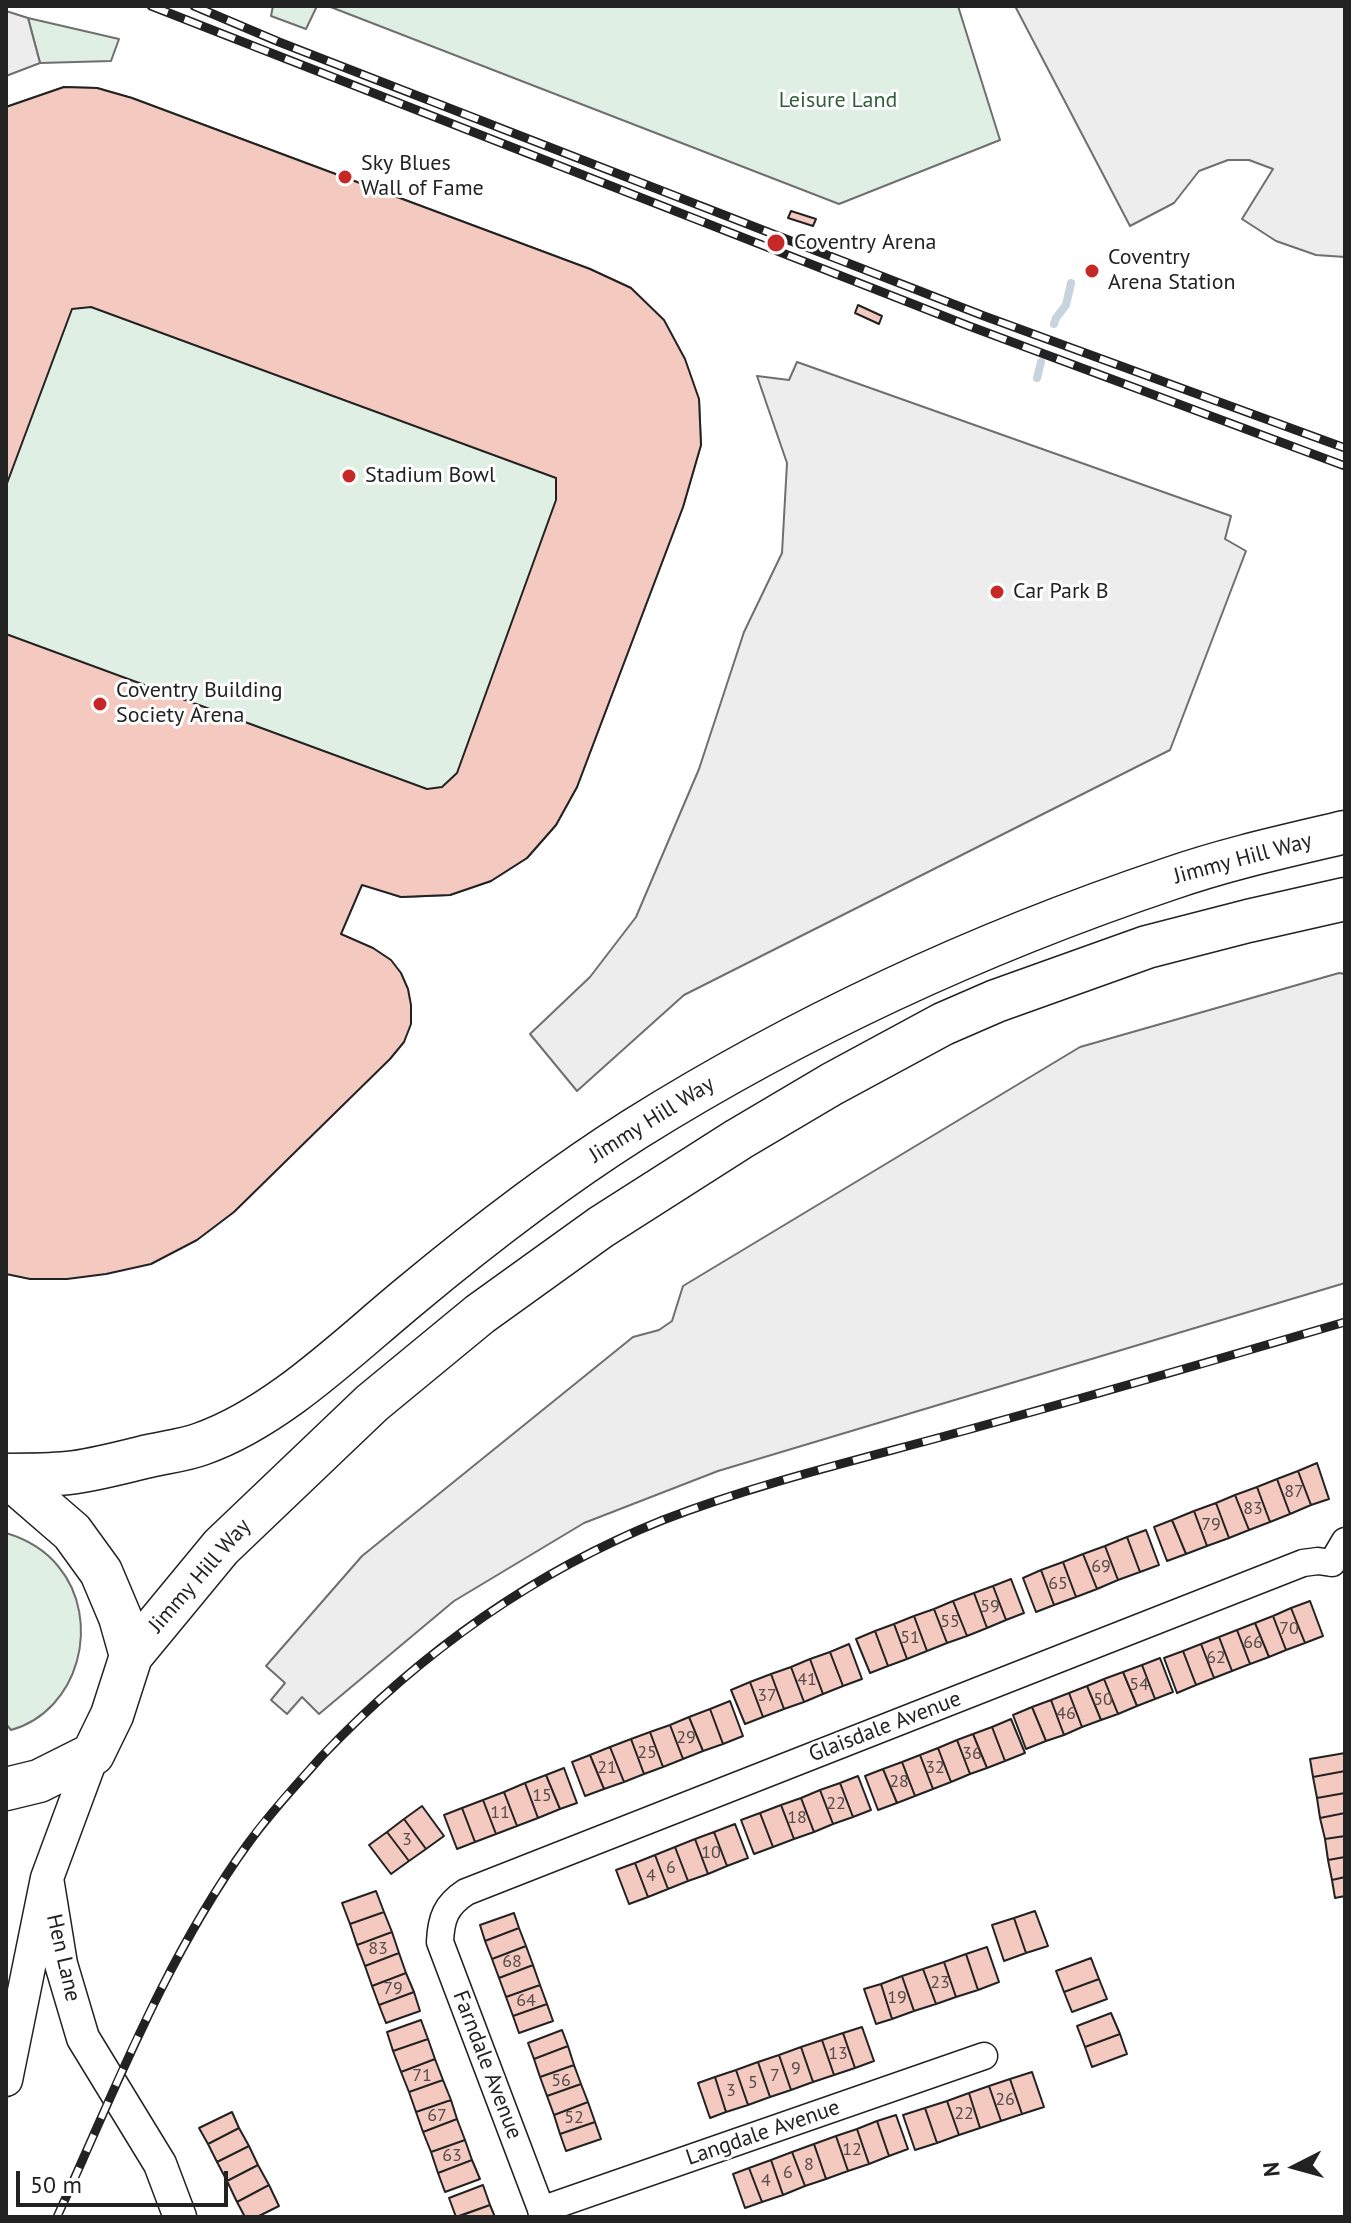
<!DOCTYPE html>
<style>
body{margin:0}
#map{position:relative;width:1351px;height:2223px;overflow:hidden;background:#fff;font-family:"PT Sans",sans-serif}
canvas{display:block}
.frame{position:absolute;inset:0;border:8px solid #222;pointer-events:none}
.north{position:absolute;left:1255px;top:2127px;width:80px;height:80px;-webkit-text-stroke:6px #fff;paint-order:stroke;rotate:264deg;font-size:22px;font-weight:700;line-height:32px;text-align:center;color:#222}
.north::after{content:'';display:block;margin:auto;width:28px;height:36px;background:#222;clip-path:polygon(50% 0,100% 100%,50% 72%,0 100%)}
.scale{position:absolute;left:16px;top:2171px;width:212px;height:36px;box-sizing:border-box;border:4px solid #222;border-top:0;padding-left:10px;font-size:24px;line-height:28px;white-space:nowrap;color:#222;-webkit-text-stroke:6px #fff;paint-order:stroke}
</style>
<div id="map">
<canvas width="1351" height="2223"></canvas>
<div class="frame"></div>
<div class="north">N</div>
<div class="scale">50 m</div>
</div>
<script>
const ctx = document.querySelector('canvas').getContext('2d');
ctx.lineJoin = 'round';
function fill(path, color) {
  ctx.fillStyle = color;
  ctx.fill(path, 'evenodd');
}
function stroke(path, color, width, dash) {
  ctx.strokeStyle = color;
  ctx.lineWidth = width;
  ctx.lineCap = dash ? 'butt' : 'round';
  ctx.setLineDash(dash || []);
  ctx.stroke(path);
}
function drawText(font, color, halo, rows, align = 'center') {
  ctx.font = font + ' "PT Sans",sans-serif';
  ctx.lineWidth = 6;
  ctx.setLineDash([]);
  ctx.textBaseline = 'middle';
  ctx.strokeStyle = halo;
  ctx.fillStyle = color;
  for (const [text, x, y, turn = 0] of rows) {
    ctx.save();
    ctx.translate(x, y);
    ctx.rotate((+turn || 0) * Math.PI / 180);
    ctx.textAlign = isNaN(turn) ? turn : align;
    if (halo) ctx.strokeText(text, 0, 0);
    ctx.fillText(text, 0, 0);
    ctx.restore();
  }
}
const green = new Path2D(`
 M 273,6 L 317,6 L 306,29 L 271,16 Z
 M 328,6 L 958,6 L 1000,140 L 839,204 Z
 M 28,18 L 119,39 L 111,61 L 40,63 Z
 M 64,87 L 97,88 L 132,98 L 590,269 L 631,288 L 699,399 L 701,445 L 683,507 L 577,787 L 556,825 L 527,858 L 491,881 L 450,895 L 401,897 L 6,760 L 6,107 Z
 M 6,1533 C 26,1539 45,1550 58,1566 C 103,1620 79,1711 11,1730 L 6,1724 Z`);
const parking = new Path2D(`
 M 1015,6 L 1345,6 L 1345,257 L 1316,255 L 1276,241 L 1242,219 L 1273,169 L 1249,160 L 1228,160 L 1199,171 L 1174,203 L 1130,226 Z
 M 6,11 L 28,18 L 40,63 L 6,76 Z
 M 797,362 L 1231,516 L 1225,539 L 1246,551 L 1170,750 L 684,995 L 577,1091 L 530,1034 L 590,977 L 636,917 L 699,769 L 744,632 L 782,553 L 787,463 L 757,376 L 789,380 Z
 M 1339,973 L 1345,974 L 1345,1283 L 718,1471 L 584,1523 L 454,1601 L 319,1714 L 302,1697 L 287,1714 L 271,1700 L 285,1683 L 266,1666 L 362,1556 L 633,1337 L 659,1330 L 672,1321 L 683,1286 L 1080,1047 Z`);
const stream = new Path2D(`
 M 1054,324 L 1056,318 L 1066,305 L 1071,283
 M 1037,378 L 1041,362`);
const building = new Path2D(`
 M 64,87 L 97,88 L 132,98 L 590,269 L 631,288 L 664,320 L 685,359 L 699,399 L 701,445 L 683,507 L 577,787 L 556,825 L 527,858 L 491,881 L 450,895 L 401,897 L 362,885 L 341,934 L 373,948 L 391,960 L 401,973 L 408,989 L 411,1005 L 411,1024 L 404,1042 L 390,1059 L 234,1212 L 197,1240 L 151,1264 L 106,1274 L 67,1279 L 30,1279 L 6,1274 L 6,634 L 427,789 L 442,787 L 457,773 L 556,500 L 556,478 L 91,307 L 72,309 L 6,486 L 6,107 Z
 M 791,211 L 816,219 L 813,226 L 788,218 Z
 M 858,305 L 882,316 L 879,324 L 855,313 Z
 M 1317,1463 L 1329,1499 L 1311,1505 L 1298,1471 Z
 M 1298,1471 L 1311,1505 L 1290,1514 L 1277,1479 Z
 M 1277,1479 L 1290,1514 L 1270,1522 L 1257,1487 Z
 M 1257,1487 L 1270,1522 L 1249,1530 L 1235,1495 Z
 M 1235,1495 L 1249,1530 L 1229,1538 L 1216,1503 Z
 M 1216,1503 L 1229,1538 L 1207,1546 L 1194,1511 Z
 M 1194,1511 L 1207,1546 L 1186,1554 L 1172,1520 Z
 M 1172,1520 L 1186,1554 L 1167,1561 L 1154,1527 Z
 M 1146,1530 L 1159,1565 L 1140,1572 L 1127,1537 Z
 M 1127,1537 L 1140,1572 L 1118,1580 L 1105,1546 Z
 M 1105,1546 L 1118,1580 L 1097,1589 L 1083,1554 Z
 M 1083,1554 L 1097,1589 L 1076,1597 L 1063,1562 Z
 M 1063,1562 L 1076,1597 L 1054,1605 L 1041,1570 Z
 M 1041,1570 L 1054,1605 L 1036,1612 L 1023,1578 Z
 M 1011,1579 L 1024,1613 L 1006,1620 L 993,1586 Z
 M 993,1586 L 1006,1620 L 987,1628 L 974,1593 Z
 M 974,1593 L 987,1628 L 967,1636 L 953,1601 Z
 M 953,1601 L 967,1636 L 947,1643 L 934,1609 Z
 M 1310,1601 L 1323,1636 L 1305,1643 L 1291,1608 Z
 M 1291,1608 L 1305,1643 L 1286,1650 L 1273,1616 Z
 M 934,1609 L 947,1643 L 927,1651 L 914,1616 Z
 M 914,1616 L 927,1651 L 907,1659 L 894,1624 Z
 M 1273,1616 L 1286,1650 L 1269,1657 L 1255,1623 Z
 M 1255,1623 L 1269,1657 L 1250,1664 L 1237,1630 Z
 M 894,1624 L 907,1659 L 888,1666 L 875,1631 Z
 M 1237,1630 L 1250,1664 L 1232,1671 L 1219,1637 Z
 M 875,1631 L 888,1666 L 870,1673 L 856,1639 Z
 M 1219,1637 L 1232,1671 L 1214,1678 L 1201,1644 Z
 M 849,1644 L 862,1679 L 843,1686 L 830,1652 Z
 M 1201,1644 L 1214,1678 L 1196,1685 L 1183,1651 Z
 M 1183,1651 L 1196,1685 L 1177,1693 L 1164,1658 Z
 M 830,1652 L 843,1686 L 823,1694 L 810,1659 Z
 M 1160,1658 L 1173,1692 L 1155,1699 L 1142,1665 Z
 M 810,1659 L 823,1694 L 804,1702 L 791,1667 Z
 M 1142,1665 L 1155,1699 L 1137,1706 L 1123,1672 Z
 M 791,1667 L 804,1702 L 784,1709 L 771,1674 Z
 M 1123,1672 L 1137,1706 L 1118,1714 L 1104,1679 Z
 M 771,1674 L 784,1709 L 763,1717 L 750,1682 Z
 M 1104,1679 L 1118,1714 L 1101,1720 L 1087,1686 Z
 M 750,1682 L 763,1717 L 745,1724 L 731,1690 Z
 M 1087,1686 L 1101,1720 L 1082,1727 L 1069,1693 Z
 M 1069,1693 L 1082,1727 L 1064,1735 L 1051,1700 Z
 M 1051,1700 L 1064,1735 L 1046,1741 L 1032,1707 Z
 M 730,1701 L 743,1736 L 723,1744 L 710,1709 Z
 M 1032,1707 L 1046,1741 L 1026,1749 L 1013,1715 Z
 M 710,1709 L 723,1744 L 703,1751 L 689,1717 Z
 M 689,1717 L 703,1751 L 683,1759 L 670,1725 Z
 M 1011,1719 L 1025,1753 L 1005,1761 L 992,1727 Z
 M 670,1725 L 683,1759 L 663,1767 L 650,1732 Z
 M 992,1727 L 1005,1761 L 987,1768 L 973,1734 Z
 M 650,1732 L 663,1767 L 644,1774 L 631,1739 Z
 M 973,1734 L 987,1768 L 970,1774 L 957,1740 Z
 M 631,1739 L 644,1774 L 624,1782 L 610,1747 Z
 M 957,1740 L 970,1774 L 951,1782 L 938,1748 Z
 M 610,1747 L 624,1782 L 604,1789 L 590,1755 Z
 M 938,1748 L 951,1782 L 933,1789 L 920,1755 Z
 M 1345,1753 L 1345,1771 L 1313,1777 L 1310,1759 Z
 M 590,1755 L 604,1789 L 585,1796 L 572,1762 Z
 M 920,1755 L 933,1789 L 915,1796 L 902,1762 Z
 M 902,1762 L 915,1796 L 897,1803 L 883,1769 Z
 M 564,1768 L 577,1803 L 560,1809 L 546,1775 Z
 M 883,1769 L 897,1803 L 878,1810 L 865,1776 Z
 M 1345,1771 L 1345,1793 L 1317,1798 L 1313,1777 Z
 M 546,1775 L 560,1809 L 538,1818 L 525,1783 Z
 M 858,1776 L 871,1810 L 853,1817 L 840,1783 Z
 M 525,1783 L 538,1818 L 517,1826 L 504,1792 Z
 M 840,1783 L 853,1817 L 833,1824 L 820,1790 Z
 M 820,1790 L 833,1824 L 814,1832 L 801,1798 Z
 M 504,1792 L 517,1826 L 496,1834 L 483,1800 Z
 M 1345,1793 L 1345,1813 L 1320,1818 L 1317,1798 Z
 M 801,1798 L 814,1832 L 794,1839 L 781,1805 Z
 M 483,1800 L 496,1834 L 475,1842 L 462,1808 Z
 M 781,1805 L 794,1839 L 773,1847 L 760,1813 Z
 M 422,1806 L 444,1836 L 426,1849 L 404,1819 Z
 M 462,1808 L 475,1842 L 457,1849 L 444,1815 Z
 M 760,1813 L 773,1847 L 754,1854 L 741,1820 Z
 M 1345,1813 L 1345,1836 L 1325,1839 L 1320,1818 Z
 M 404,1819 L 426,1849 L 409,1861 L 387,1832 Z
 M 735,1824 L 748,1858 L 727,1866 L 714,1832 Z
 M 387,1832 L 409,1861 L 391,1874 L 369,1845 Z
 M 714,1832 L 727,1866 L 708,1874 L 695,1839 Z
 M 1345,1836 L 1345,1857 L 1328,1860 L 1325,1839 Z
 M 695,1839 L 708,1874 L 688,1881 L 675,1847 Z
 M 675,1847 L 688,1881 L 668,1889 L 655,1855 Z
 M 655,1855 L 668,1889 L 648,1897 L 635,1863 Z
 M 1345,1857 L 1345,1877 L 1332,1880 L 1328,1860 Z
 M 635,1863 L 648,1897 L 629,1904 L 616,1870 Z
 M 1345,1877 L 1345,1896 L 1335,1898 L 1332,1880 Z
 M 376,1891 L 384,1912 L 350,1924 L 342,1903 Z
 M 1035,1911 L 1048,1946 L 1026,1953 L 1014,1918 Z
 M 384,1912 L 392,1932 L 357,1945 L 350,1924 Z
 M 514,1913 L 519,1928 L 485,1941 L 480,1925 Z
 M 1014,1918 L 1026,1953 L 1004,1961 L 992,1925 Z
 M 519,1928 L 526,1946 L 492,1959 L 485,1941 Z
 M 392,1932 L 399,1953 L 365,1966 L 357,1945 Z
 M 526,1946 L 533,1965 L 499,1978 L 492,1959 Z
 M 987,1947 L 999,1982 L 978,1990 L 966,1954 Z
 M 399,1953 L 406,1973 L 372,1986 L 365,1966 Z
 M 966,1954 L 978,1990 L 956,1997 L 944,1962 Z
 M 1091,1958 L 1099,1979 L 1064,1992 L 1056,1971 Z
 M 944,1962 L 956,1997 L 936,2004 L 923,1969 Z
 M 533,1965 L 540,1985 L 506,1997 L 499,1978 Z
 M 923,1969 L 936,2004 L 914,2011 L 902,1976 Z
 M 406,1973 L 414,1992 L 379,2005 L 372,1986 Z
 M 902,1976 L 914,2011 L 892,2019 L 881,1984 Z
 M 1099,1979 L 1107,1999 L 1072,2012 L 1064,1992 Z
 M 881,1984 L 892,2019 L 876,2024 L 864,1989 Z
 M 540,1985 L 547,2004 L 513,2016 L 506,1997 Z
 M 414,1992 L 420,2011 L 386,2023 L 379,2005 Z
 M 547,2004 L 553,2021 L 519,2033 L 513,2016 Z
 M 1111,2013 L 1120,2034 L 1085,2047 L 1077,2026 Z
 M 421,2020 L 428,2039 L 393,2051 L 387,2032 Z
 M 862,2027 L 874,2061 L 855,2068 L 843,2033 Z
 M 562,2030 L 568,2046 L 534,2059 L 528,2043 Z
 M 843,2033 L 855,2068 L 834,2075 L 822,2040 Z
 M 1120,2034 L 1127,2054 L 1092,2067 L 1085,2047 Z
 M 428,2039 L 435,2059 L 401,2072 L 393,2051 Z
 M 822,2040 L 834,2075 L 813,2082 L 801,2047 Z
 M 568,2046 L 574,2065 L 540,2077 L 534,2059 Z
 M 801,2047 L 813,2082 L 791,2090 L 779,2055 Z
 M 779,2055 L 791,2090 L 770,2097 L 758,2062 Z
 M 435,2059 L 443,2080 L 409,2092 L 401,2072 Z
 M 758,2062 L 770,2097 L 748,2105 L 736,2070 Z
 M 574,2065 L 581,2084 L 547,2096 L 540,2077 Z
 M 736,2070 L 748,2105 L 726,2112 L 715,2077 Z
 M 1032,2072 L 1044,2107 L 1022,2114 L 1010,2079 Z
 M 715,2077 L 726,2112 L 710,2118 L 698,2083 Z
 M 1010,2079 L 1022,2114 L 1001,2121 L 989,2086 Z
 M 443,2080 L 451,2100 L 416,2112 L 409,2092 Z
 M 581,2084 L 588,2102 L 554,2115 L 547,2096 Z
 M 989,2086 L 1001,2121 L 980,2128 L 969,2093 Z
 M 969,2093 L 980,2128 L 959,2135 L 947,2101 Z
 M 451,2100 L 457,2119 L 423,2132 L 416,2112 Z
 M 947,2101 L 959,2135 L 937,2143 L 925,2108 Z
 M 588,2102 L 595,2122 L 560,2134 L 554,2115 Z
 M 925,2108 L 937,2143 L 915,2150 L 903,2115 Z
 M 232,2112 L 239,2128 L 208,2144 L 199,2128 Z
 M 896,2115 L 908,2149 L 889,2156 L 877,2121 Z
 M 457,2119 L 465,2140 L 431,2152 L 423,2132 Z
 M 877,2121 L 889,2156 L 869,2164 L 857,2129 Z
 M 595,2122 L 601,2139 L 566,2151 L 560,2134 Z
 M 239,2128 L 249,2146 L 217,2162 L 208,2144 Z
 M 857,2129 L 869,2164 L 848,2171 L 836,2136 Z
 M 836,2136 L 848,2171 L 826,2179 L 814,2144 Z
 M 465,2140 L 472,2160 L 438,2173 L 431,2152 Z
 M 814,2144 L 826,2179 L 805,2186 L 792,2152 Z
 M 249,2146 L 258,2165 L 227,2181 L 217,2162 Z
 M 792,2152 L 805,2186 L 783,2195 L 771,2160 Z
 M 472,2160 L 480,2179 L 445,2192 L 438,2173 Z
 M 771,2160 L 783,2195 L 762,2202 L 749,2168 Z
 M 258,2165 L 269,2185 L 237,2202 L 227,2181 Z
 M 749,2168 L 762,2202 L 745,2208 L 733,2174 Z
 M 269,2185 L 279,2206 L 257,2217 L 245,2217 L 237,2202 Z
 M 483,2185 L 490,2205 L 456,2217 L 449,2198 Z
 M 490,2205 L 495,2217 L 457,2217 Z`);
const minor = new Path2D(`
 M 1332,1563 L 1345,1541
 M 541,2210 L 984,2056
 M 544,2217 L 440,1942 C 441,1918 446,1905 466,1892 L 1303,1563 L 1318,1561 L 1332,1563`);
const tertiary = new Path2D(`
 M 47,1878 L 61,1964 L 83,2038 L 160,2164 L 180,2217
 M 6,2080 L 47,1878 L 93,1754`);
const trunk = new Path2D(`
 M 6,1475 L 72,1532 L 101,1572 L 120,1617 L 131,1656 L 112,1715 L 93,1754 L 39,1781 L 6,1789
 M 7,1475 C 27,1475 48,1475 68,1473 C 95,1470 123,1462 149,1456 C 166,1452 185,1450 201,1444 C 278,1417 348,1347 410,1296 C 482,1236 556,1179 635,1129 C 803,1024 982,942 1169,879 C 1226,859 1286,846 1345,832
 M 131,1656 L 221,1547 L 372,1403 L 480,1314 L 601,1227 L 739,1139 L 832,1084 L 943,1024 L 996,1001 L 1147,947 L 1248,921 L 1345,899`);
const rail = new Path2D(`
 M 151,6 L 969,326 L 1345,466
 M 194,6 L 279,42 L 984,316 L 1345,448
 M 57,2217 C 115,2090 165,1959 247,1845 C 269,1814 296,1785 322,1756 C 418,1655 533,1572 663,1520 C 761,1482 866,1458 967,1430 C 1094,1395 1219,1359 1345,1322`);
const markers = [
 [345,177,8,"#c62828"],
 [776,243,10,"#c62828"],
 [1092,271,8,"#c62828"],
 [349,476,8,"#c62828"],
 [997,592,8,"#c62828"],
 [100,704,8,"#c62828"]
];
const numberNames = [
 ["87",1294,1492],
 ["83",1253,1509],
 ["79",1211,1525],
 ["69",1101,1567],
 ["65",1058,1584],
 ["59",990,1607],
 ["55",950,1622],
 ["70",1289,1629],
 ["51",910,1638],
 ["66",1253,1643],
 ["62",1216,1658],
 ["41",807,1680],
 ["54",1139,1685],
 ["37",767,1696],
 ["50",1103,1700],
 ["46",1066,1714],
 ["29",686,1738],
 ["25",647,1753],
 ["36",972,1754],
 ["21",607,1768],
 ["32",935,1768],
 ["28",899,1782],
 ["15",542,1796],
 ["22",836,1804],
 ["11",500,1813],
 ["18",797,1818],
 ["3",407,1840],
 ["10",711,1853],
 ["6",671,1868],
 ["4",651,1876],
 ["83",378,1949],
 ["68",512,1962],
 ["23",940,1983],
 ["79",393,1989],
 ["19",897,1998],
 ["64",526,2001],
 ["13",838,2054],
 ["9",796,2069],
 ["71",422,2076],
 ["7",775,2076],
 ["56",561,2081],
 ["5",753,2083],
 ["3",731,2091],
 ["26",1005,2100],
 ["22",964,2114],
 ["67",437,2116],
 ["52",574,2118],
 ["12",852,2150],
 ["63",452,2156],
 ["8",809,2165],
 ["6",788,2173],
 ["4",766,2181]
];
const parkNames = [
 ["Leisure Land",838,101]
];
const poiNames = [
 ["Sky Blues",361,164],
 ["Wall of Fame",361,189],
 ["Coventry Arena",794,243],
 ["Coventry",1108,258],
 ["Arena Station",1108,283],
 ["Stadium Bowl",365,476],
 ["Car Park B",1013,592],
 ["Coventry Building",116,691],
 ["Society Arena",116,716]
];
const streetNames = [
 ["Jimmy Hill Way",1243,859,-15],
 ["Jimmy Hill Way",652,1120,-32],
 ["Jimmy Hill Way",200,1576,-49],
 ["Glaisdale Avenue",885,1727,-21],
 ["Hen Lane",63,1958,77],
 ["Farndale Avenue",487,2065,69],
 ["Langdale Avenue",763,2133,-19]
];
fill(green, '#e0efe3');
stroke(green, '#6f6f6f', 2);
fill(parking, '#ededed');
stroke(parking, '#6f6f6f', 2);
stroke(stream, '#c7d3dd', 8);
fill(building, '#f3c9c0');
stroke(building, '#222', 2);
stroke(minor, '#222', 29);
stroke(tertiary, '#222', 35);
stroke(trunk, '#222', 45);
stroke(minor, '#fff', 26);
stroke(tertiary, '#fff', 32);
stroke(trunk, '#fff', 42);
stroke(rail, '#222', 9);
stroke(rail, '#fff', 6, [18]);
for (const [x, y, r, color] of markers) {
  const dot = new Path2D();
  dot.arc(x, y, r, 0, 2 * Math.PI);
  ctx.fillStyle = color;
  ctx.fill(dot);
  stroke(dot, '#fff', 3);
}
drawText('18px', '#564c4a', null, numberNames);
drawText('22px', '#2f5e38', '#fff', parkNames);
drawText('22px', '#222', '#fff', poiNames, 'left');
drawText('22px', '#222', '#fff', streetNames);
</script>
